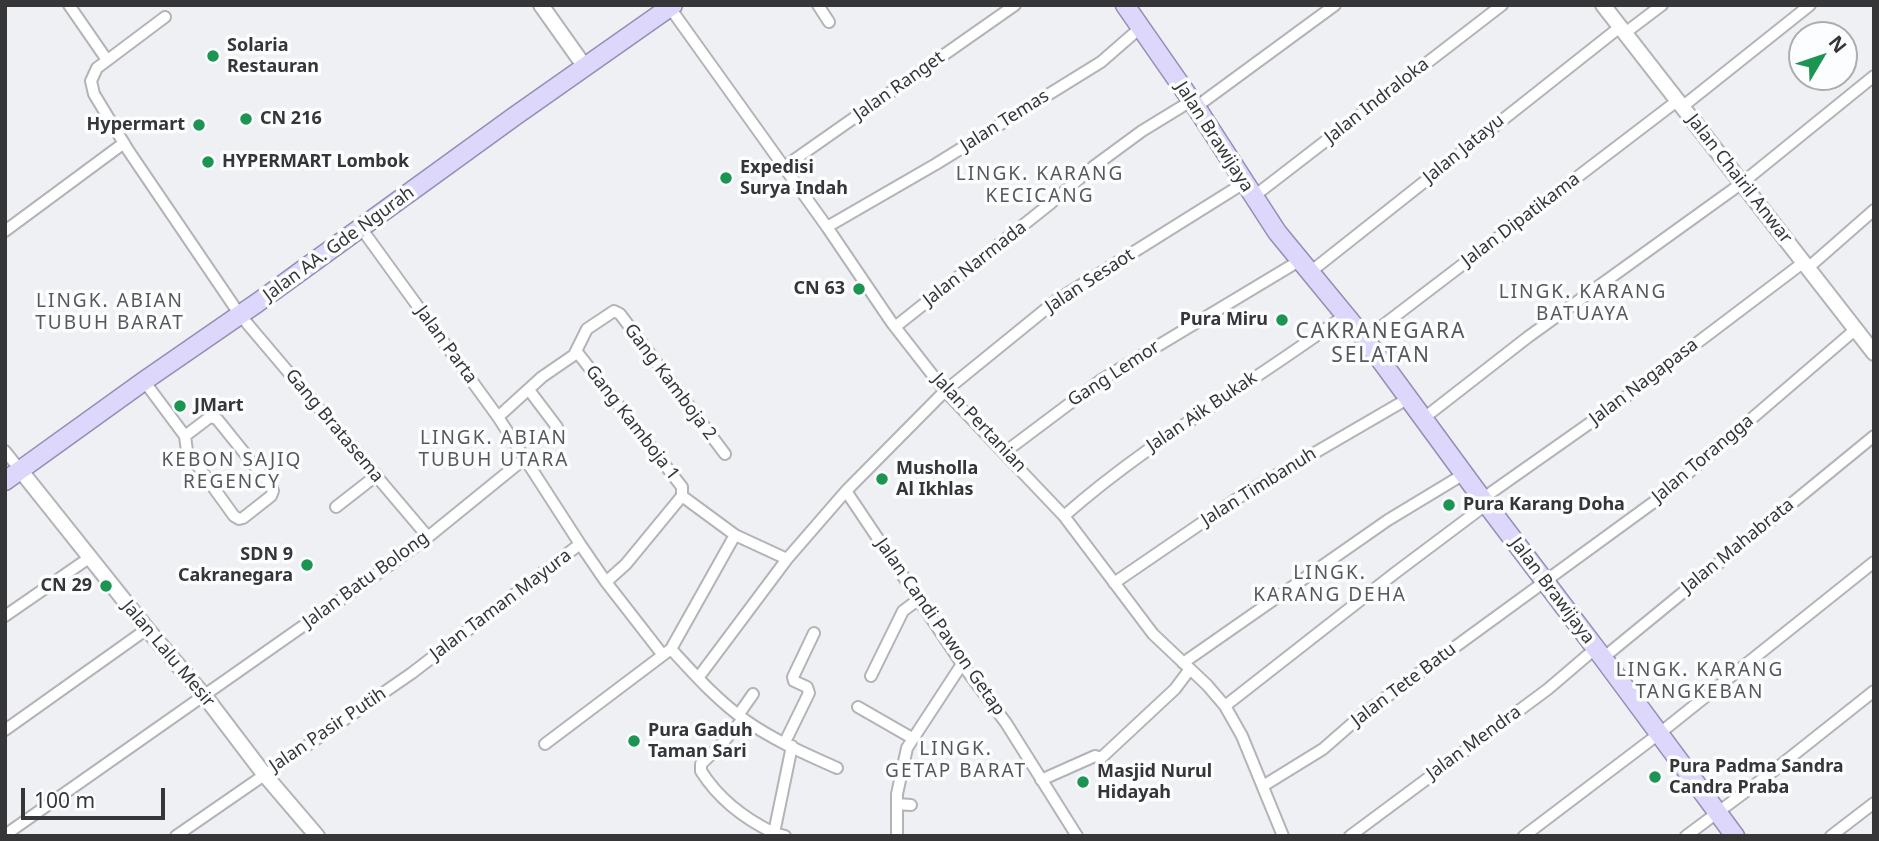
<!DOCTYPE html>
<style>
body{margin:0}
#map{position:relative;width:1879px;height:841px;overflow:hidden;background:#eef0f4;font-family:"Noto Sans",sans-serif}
canvas{display:block}
.frame{position:absolute;inset:0;border:7px solid #363638;pointer-events:none}
.north{position:absolute;left:1788px;top:21px;width:70px;height:70px;box-sizing:border-box;background:#fcfdff;border:2px solid #adadaf;border-radius:50%;rotate:51deg;font-size:19px;font-weight:700;line-height:28px;text-align:center;color:#363638}
.north::after{content:'';display:block;margin:auto;width:24px;height:32px;background:#1c9552;clip-path:polygon(50% 0,100% 100%,50% 72%,0 100%)}
.scale{position:absolute;left:21px;top:788px;width:144px;height:32px;box-sizing:border-box;border:4px solid #363638;border-top:0;padding-left:9px;font-size:21px;line-height:24px;white-space:nowrap;color:#363638;-webkit-text-stroke:5px #fcfdff;paint-order:stroke}
</style>
<div id="map">
<canvas width="1879" height="841"></canvas>
<div class="frame"></div>
<div class="north">N</div>
<div class="scale">100 m</div>
</div>
<script>
const ctx = document.querySelector('canvas').getContext('2d');
ctx.lineJoin = 'round';
function stroke(path, color, width, dash) {
  ctx.strokeStyle = color;
  ctx.lineWidth = width;
  ctx.lineCap = dash ? 'butt' : 'round';
  ctx.setLineDash(dash || []);
  ctx.stroke(path);
}
function drawText(font, color, halo, rows, align = 'center') {
  ctx.font = font + ' "Noto Sans",sans-serif';
  ctx.lineWidth = 7;
  ctx.setLineDash([]);
  ctx.textBaseline = 'middle';
  ctx.strokeStyle = halo;
  ctx.fillStyle = color;
  for (const [text, x, y, turn = 0] of rows) {
    ctx.save();
    ctx.translate(x, y);
    ctx.rotate((+turn || 0) * Math.PI / 180);
    ctx.textAlign = isNaN(turn) ? turn : align;
    if (halo) ctx.strokeText(text, 0, 0);
    ctx.fillText(text, 0, 0);
    ctx.restore();
  }
}
const minor = new Path2D(`
 M 69,5 L 107,60
 M 668,5 L 827,227 L 892,323 L 945,391 L 1064,516 L 1153,634 L 1207,685 L 1225,706 L 1242,736 L 1283,836
 M 818,5 L 829,22
 M 165,17 L 97,68 L 91,81 L 94,94 L 128,150 L 240,315 L 428,537
 M 1625,33 L 1662,5
 M 1196,107 L 1335,5
 M 1682,107 L 1810,5
 M 784,167 L 1015,5
 M 1253,197 L 1502,5
 M 827,227 L 936,164 L 1101,62 L 1140,28
 M 5,231 L 124,143
 M 1809,267 L 1874,210
 M 1309,273 L 1620,27
 M 895,327 L 1051,203 L 1093,167 L 1142,131 L 1191,101
 M 1365,339 L 1677,101
 M 577,352 L 682,487 L 682,496
 M 144,381 L 185,436 L 187,451 L 234,516 L 239,519 L 243,518 L 271,496 L 273,491 L 271,486 L 217,419 L 210,417 L 185,436
 M 529,390 L 557,427
 M 498,417 L 542,377 L 574,355 L 587,329 L 614,311 L 620,314 L 725,454
 M 1424,418 L 1528,337 L 1742,183 L 1874,76
 M 5,451 L 21,471
 M 1005,452 L 1101,380 L 1299,261
 M 846,491 L 962,664 L 1006,723 L 1077,836
 M 682,496 L 735,535
 M 1482,499 L 1607,411 L 1804,262
 M 336,507 L 377,475
 M 1064,516 C 1151,439 1252,384 1345,315
 M 580,544 L 606,582 L 662,654
 M 606,582 L 626,564 L 682,496
 M 1114,583 L 1244,494 L 1409,398
 M 5,616 L 89,558
 M 671,649 L 735,535 L 787,559 L 846,491 L 945,391 L 1057,300 L 1244,183
 M 671,649 C 694,674 717,700 745,720 C 773,740 806,754 837,768
 M 1603,658 L 1874,436
 M 1183,663 L 1388,520 L 1464,474
 M 871,676 L 903,611 L 919,599
 M 698,678 L 787,559
 M 1225,706 L 1395,573 L 1487,504
 M 858,707 L 912,738
 M 739,714 L 753,694
 M 743,719 L 719,747 L 701,764 L 701,771 C 718,798 745,819 774,833
 M 5,730 L 147,629
 M 785,742 L 809,693 L 807,687 L 794,681 L 793,677 L 814,633
 M 545,744 L 671,649
 M 1041,780 L 1095,756 L 1101,758 L 1175,689 L 1190,669
 M 1263,786 L 1323,749 L 1363,714 L 1658,499 L 1856,329
 M 897,804 L 911,805
 M 5,835 L 370,579 L 428,537 L 524,459
 M 176,836 L 412,673 L 580,544 L 498,417 L 361,228
 M 785,836 L 774,833 L 792,746
 M 897,836 L 897,794 L 907,748 L 962,664
 M 1350,836 L 1548,689 L 1596,648
 M 1524,836 L 1660,733 L 1874,562
 M 1686,836 L 1772,772 L 1874,691
 M 1831,836 L 1874,803`);
const tertiary = new Path2D(`
 M 541,5 L 585,67
 M 1603,5 L 1874,353
 M 21,471 L 147,629 L 207,699 L 264,774 L 317,836`);
const primary = new Path2D(`
 M 1125,5 L 1196,107 L 1277,232 L 1365,339 L 1475,489 L 1603,658 L 1735,836
 M 5,481 L 144,381 L 257,303 L 515,116 L 673,5`);
const markers = [
 [213,56,7,"#1c9552"],
 [246,119,7,"#1c9552"],
 [199,125,7,"#1c9552"],
 [208,162,7,"#1c9552"],
 [726,178,7,"#1c9552"],
 [859,289,7,"#1c9552"],
 [1282,320,7,"#1c9552"],
 [180,406,7,"#1c9552"],
 [882,479,7,"#1c9552"],
 [1449,505,7,"#1c9552"],
 [307,565,7,"#1c9552"],
 [106,586,7,"#1c9552"],
 [634,741,7,"#1c9552"],
 [1655,777,7,"#1c9552"],
 [1083,782,7,"#1c9552"]
];
const poiNames = [
 ["Solaria",227,46],
 ["Restauran",227,67],
 ["CN 216",260,119],
 ["Hypermart",185,125,"right"],
 ["HYPERMART Lombok",222,162],
 ["Expedisi",740,168],
 ["Surya Indah",740,189],
 ["CN 63",845,289,"right"],
 ["Pura Miru",1268,320,"right"],
 ["JMart",194,406],
 ["Musholla",896,469],
 ["Al Ikhlas",896,490],
 ["Pura Karang Doha",1463,505],
 ["SDN 9",293,555,"right"],
 ["Cakranegara",293,576,"right"],
 ["CN 29",92,586,"right"],
 ["Pura Gaduh",648,731],
 ["Taman Sari",648,752],
 ["Pura Padma Sandra",1669,767],
 ["Candra Praba",1669,788],
 ["Masjid Nurul",1097,772],
 ["Hidayah",1097,793]
];
const streetNames = [
 ["Jalan Ranget",899,86,-35],
 ["Jalan Indraloka",1377,101,-38],
 ["Jalan Temas",1005,121,-32],
 ["Jalan Brawijaya",1214,137,57],
 ["Jalan Jatayu",1464,149,-39],
 ["Jalan Chairil Anwar",1739,179,52],
 ["Jalan Dipatikama",1521,220,-37],
 ["Jalan AA. Gde Ngurah",339,244,-36],
 ["Jalan Narmada",975,264,-38],
 ["Jalan Sesaot",1090,281,-33],
 ["Jalan Parta",446,345,54],
 ["Gang Lemor",1114,374,-33],
 ["Gang Kamboja 2",670,382,53],
 ["Jalan Nagapasa",1644,382,-37],
 ["Jalan Aik Bukak",1202,412,-34],
 ["Gang Kamboja 1",632,423,52],
 ["Jalan Pertanian",979,423,47],
 ["Gang Bratasema",334,426,50],
 ["Jalan Torangga",1703,459,-40],
 ["Jalan Timbanuh",1259,487,-32],
 ["Jalan Mahabrata",1738,546,-39],
 ["Jalan Batu Bolong",366,580,-36],
 ["Jalan Brawijaya",1552,591,53],
 ["Jalan Taman Mayura",501,605,-37],
 ["Jalan Candi Pawon Getap",940,627,55],
 ["Jalan Lalu Mesir",168,654,50],
 ["Jalan Tete Batu",1404,685,-37],
 ["Jalan Pasir Putih",328,730,-34],
 ["Jalan Mendra",1474,743,-36]
];
const neighbourhoodNames = [
 ["LINGK. KARANG",1040,175],
 ["KECICANG",1040,197],
 ["LINGK. KARANG",1583,293],
 ["BATUAYA",1583,315],
 ["LINGK. ABIAN",110,302],
 ["TUBUH BARAT",110,324],
 ["LINGK. ABIAN",494,439],
 ["TUBUH UTARA",494,461],
 ["KEBON SAJIQ",232,461],
 ["REGENCY",232,483],
 ["LINGK.",1330,574],
 ["KARANG DEHA",1330,596],
 ["LINGK. KARANG",1700,671],
 ["TANGKEBAN",1700,693],
 ["LINGK.",956,750],
 ["GETAP BARAT",956,772]
];
const quarterNames = [
 ["CAKRANEGARA",1381,332],
 ["SELATAN",1381,356]
];
stroke(minor, '#b2b4b7', 14);
stroke(tertiary, '#b2b4b7', 18);
stroke(primary, '#948db6', 21);
stroke(minor, '#fff', 10);
stroke(tertiary, '#fff', 14);
stroke(primary, '#ddd7fc', 18);
for (const [x, y, r, color] of markers) {
  const dot = new Path2D();
  dot.arc(x, y, r, 0, 2 * Math.PI);
  ctx.fillStyle = color;
  ctx.fill(dot);
  stroke(dot, '#fcfdff', 2.5);
}
drawText('bold 18px', '#363638', '#fcfdff', poiNames, 'left');
drawText('18px', '#363638', '#fcfdff', streetNames);
ctx.letterSpacing = '2px';
drawText('19px', '#56585b', '#fcfdff', neighbourhoodNames);
ctx.letterSpacing = '0px';
ctx.letterSpacing = '2px';
drawText('21px', '#56585b', '#fcfdff', quarterNames);
ctx.letterSpacing = '0px';
</script>
